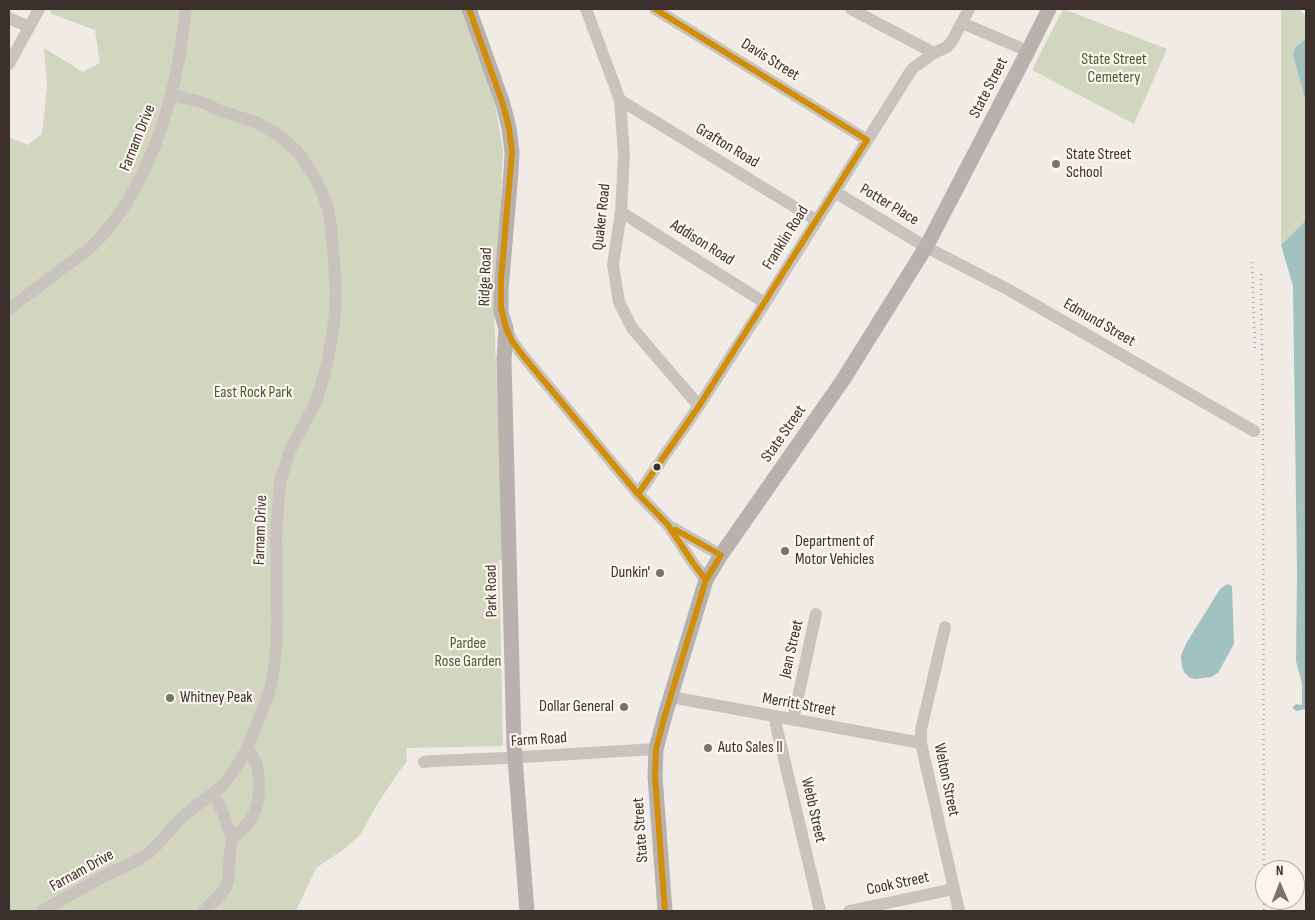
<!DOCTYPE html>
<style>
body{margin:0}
#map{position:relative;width:1315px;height:920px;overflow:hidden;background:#f0ebe5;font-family:"Sofia Sans Condensed",sans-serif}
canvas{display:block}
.frame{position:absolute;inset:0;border:10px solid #3b302b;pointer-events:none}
.north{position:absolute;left:1255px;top:860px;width:50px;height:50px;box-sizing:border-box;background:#fbf5ee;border:1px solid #aea6a0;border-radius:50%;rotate:359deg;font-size:14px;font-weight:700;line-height:20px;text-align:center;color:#3b302b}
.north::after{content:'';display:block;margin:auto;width:18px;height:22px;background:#7a716c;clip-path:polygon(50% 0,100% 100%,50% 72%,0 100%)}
</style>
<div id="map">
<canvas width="1315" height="920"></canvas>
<div class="frame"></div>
<div class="north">N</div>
</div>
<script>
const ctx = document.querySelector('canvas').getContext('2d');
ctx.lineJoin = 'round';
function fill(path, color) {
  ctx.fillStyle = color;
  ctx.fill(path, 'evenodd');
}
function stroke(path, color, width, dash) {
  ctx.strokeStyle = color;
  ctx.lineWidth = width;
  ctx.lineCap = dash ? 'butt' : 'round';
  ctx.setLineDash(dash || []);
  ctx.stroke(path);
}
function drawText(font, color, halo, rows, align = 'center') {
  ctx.font = font + ' "Sofia Sans Condensed",sans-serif';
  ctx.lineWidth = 4.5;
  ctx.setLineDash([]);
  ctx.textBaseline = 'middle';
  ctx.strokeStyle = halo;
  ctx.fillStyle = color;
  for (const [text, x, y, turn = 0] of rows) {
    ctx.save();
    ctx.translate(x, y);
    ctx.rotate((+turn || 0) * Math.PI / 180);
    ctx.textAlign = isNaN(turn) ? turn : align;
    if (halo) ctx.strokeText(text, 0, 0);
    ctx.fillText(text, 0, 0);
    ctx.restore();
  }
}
const green = new Path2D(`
 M 52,9 L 461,9 L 495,104 L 503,150 L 500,224 L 493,290 L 502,509 L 503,559 L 499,560 L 503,746 L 406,748 L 407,762 L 400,770 L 376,806 L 360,835 L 344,849 L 316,868 L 296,911 L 9,911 L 9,137 L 28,145 L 42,134 L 47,87 L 44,48 L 83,72 L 100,63 L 95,30 L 50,13 Z
 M 1063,9 L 1167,49 L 1134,124 L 1032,70 Z
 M 1281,9 L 1298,9 L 1306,16 L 1306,39 L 1295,47 L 1293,55 L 1306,102 L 1306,220 L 1281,245 Z`);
const water = new Path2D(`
 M 1306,39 L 1306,102 L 1293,55 L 1295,47 Z
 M 1306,220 L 1306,709 L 1297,711 L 1292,708 L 1296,704 L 1302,705 L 1302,684 L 1296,661 L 1297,573 L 1293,286 L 1281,245 Z
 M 1227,584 L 1232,586 L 1234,644 L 1218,673 L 1211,677 L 1195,679 L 1190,678 L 1184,672 L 1182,667 L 1181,657 L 1182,653 L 1187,642 L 1220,589 Z`);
const minor = new Path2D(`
 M 586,9 L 620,100 L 624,155 L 621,212 L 613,265 L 619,302 L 632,328 L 699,406
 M 655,9 L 867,140
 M 851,9 L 934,53
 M 9,18 L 29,27
 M 962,23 L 1028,51
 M 9,64 L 39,9
 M 620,100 L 816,220
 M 835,192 L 926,247 L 1009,290 L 1254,431
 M 621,212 L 765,303
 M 9,309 L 91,247 C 136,204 164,133 176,73 C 181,52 183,30 186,9
 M 506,328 L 512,341 L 524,357 L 638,494 L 668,525 L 693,563 L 706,580
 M 638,494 L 699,406 L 765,303 L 912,69 L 934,53 L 947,47 L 952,41 L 969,9
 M 671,527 L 721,555
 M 945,627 L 921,730 L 921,743 L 959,911
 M 671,697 L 921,743
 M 775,717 L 776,725 L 820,911
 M 793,720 L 816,614
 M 424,762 L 434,761 L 506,758 L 656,749
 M 232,839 C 240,832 248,825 253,816 C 262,798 262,763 247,749
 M 42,911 L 106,875 L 136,861 L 150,852 L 161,841 L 180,819 L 223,785 L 235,769 L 247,749 L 269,693 L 273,674 L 276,651 L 277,621 L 276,533 L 280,482 L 290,450 L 310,413 L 317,399 L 325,372 L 332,337 L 335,313 L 336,288 L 331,225 L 328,209 L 323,195 L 317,182 L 303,159 L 296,150 L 280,136 L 258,123 L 218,110 L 205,103 L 172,95
 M 204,911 L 219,896 L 226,887 L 228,880 L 230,854 L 232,839 L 222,810 L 213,794
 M 849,911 L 954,889`);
const major = new Path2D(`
 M 469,9 L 503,104 L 509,128 L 512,152 L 511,172 L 501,290 L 501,313 L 506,328 L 504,360 L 514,746 L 527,911
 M 665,911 L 655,776 L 656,749 L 665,715 L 706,580 L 721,555 L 843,380 L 926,247 L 1028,51 L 1049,9`);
const rail = new Path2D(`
 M 1252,262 L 1255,349
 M 1261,274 L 1263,426 L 1264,911`);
const bus1 = new Path2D(`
 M 469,9 L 503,104 L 509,128 L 512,152 L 501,279 L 501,308 L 506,328 L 512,341 L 524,357 L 638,494 L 668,525 L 693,563 L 706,580
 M 638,494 L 699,406 L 867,140 L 655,9
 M 665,911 L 655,776 L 656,749 L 665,715 L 706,580 L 721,555 L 676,530`);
const markers = [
 [1056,164,5,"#7a716c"],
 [657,467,4.5,"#3b302b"],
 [785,551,5,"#7a716c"],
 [660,573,5,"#7a716c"],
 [170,698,5,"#7a716c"],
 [624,707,5,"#7a716c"],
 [708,748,5,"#7a716c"]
];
const streetNames = [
 ["Davis Street",770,60,32],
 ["State Street",989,88,-63],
 ["Farnam Drive",138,138,-68],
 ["Grafton Road",727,146,31],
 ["Potter Place",889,205,31],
 ["Quaker Road",602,217,-84],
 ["Franklin Road",786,238,-58],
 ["Addison Road",702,243,32],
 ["Ridge Road",486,277,-88],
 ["Edmund Street",1099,323,30],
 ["State Street",784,434,-55],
 ["Farnam Drive",261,530,-88],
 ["Park Road",492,591,-91],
 ["Jean Street",792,649,-77],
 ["Merritt Street",799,705,10],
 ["Farm Road",539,740,-4],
 ["Welton Street",946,780,78],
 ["Webb Street",813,810,77],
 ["State Street",641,830,-94],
 ["Farnam Drive",82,871,-29],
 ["Cook Street",898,884,-12]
];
const parkNames = [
 ["State Street",1114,60],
 ["Cemetery",1114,78],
 ["East Rock Park",253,393],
 ["Pardee",468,644],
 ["Rose Garden",468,662]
];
const poiNames = [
 ["State Street",1066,155],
 ["School",1066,173],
 ["Department of",795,542],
 ["Motor Vehicles",795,560],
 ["Dunkin'",650,573,"right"],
 ["Whitney Peak",180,698],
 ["Dollar General",614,707,"right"],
 ["Auto Sales II",718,748]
];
fill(green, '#d1d6bf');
fill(water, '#a1c2c1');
stroke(minor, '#c9c3be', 12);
stroke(major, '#b8b1ad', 15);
stroke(rail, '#b1aca8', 2.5, [1, 4]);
stroke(bus1, '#d18e09', 6);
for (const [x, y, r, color] of markers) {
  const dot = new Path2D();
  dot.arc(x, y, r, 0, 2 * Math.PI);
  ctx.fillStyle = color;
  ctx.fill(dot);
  stroke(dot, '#fbf5ee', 2);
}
drawText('16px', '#3b302b', '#fbf5ee', streetNames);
drawText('16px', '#4a5a2e', '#fbf5ee', parkNames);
drawText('16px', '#3b302b', '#fbf5ee', poiNames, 'left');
</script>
